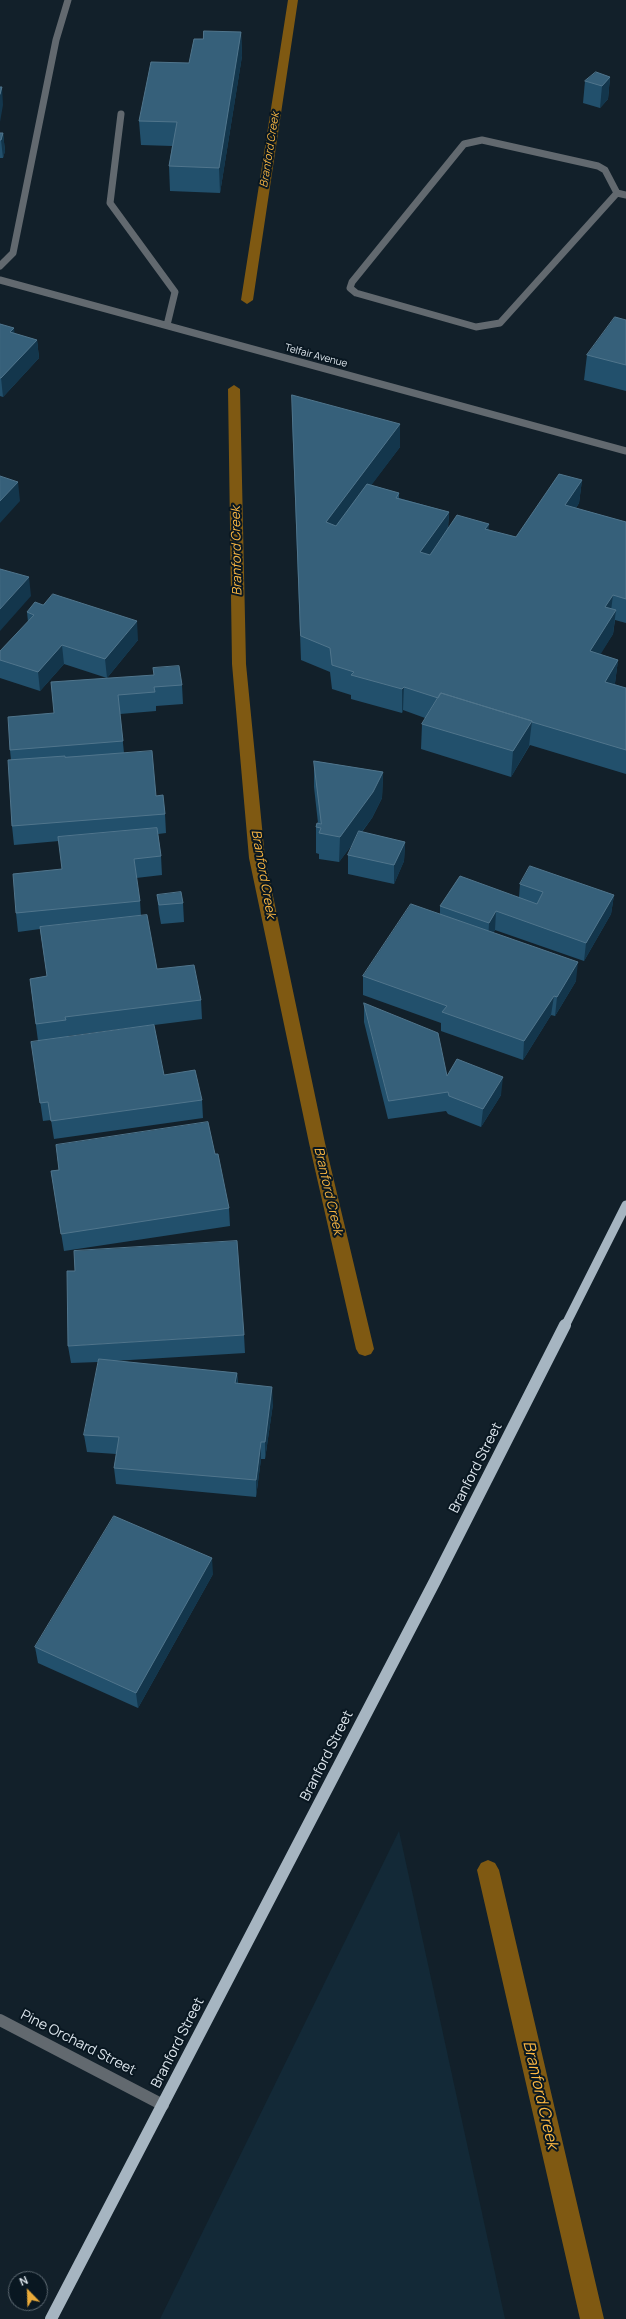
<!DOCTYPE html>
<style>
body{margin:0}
#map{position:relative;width:626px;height:2319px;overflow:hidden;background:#12202a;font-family:Manrope,sans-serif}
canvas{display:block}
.north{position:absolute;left:8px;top:2271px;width:40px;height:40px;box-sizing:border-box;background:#091721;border:1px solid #5e6a73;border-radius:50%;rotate:337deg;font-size:11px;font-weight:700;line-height:16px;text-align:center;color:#dde6ed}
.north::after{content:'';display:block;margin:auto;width:14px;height:18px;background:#eaaa39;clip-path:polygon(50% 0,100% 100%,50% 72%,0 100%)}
</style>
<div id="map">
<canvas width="626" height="2319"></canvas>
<div class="north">N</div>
</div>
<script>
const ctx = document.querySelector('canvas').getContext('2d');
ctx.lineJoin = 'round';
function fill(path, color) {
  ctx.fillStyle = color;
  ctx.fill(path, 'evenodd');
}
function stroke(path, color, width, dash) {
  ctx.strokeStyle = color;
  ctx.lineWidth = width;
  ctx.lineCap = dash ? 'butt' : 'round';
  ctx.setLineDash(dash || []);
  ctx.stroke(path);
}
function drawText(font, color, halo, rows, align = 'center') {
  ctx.font = font + ' Manrope,sans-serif';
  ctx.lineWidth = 4;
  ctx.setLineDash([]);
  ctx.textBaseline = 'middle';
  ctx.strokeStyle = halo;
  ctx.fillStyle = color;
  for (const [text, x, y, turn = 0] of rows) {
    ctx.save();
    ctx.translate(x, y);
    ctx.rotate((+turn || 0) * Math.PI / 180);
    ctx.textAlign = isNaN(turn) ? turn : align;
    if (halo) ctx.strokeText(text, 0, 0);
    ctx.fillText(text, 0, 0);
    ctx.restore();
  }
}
const built = new Path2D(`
 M 399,1831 L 505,2319 L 160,2319 Z`);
const stream = new Path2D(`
 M 288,0 L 298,0 L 253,300 L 247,304 L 241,300 Z
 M 234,385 L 240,389 L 246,664 L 265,858 L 325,1143 L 374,1349 L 371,1354 L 365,1356 L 359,1354 L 356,1349 L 309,1143 L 249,858 L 232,664 L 228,389 Z
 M 488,1860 L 495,1863 L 499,1870 L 604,2319 L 580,2319 L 477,1870 L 481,1863 Z`);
const minorFar1 = new Path2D(`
 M 121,114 L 110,203 L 175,292 L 167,325
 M 482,140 L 598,166 L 605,170 L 617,193 L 500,323 L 476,327 L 356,293 L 350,288 L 352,282 L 464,144 Z
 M 617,193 L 626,195
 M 0,266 L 13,253 L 56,40 L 68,0
 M 0,280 L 626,451`);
const minor = new Path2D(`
 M 0,2020 L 163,2105`);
const majorFar1 = new Path2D(`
 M 565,1326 L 626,1205`);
const major = new Path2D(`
 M 51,2319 L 435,1581 L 565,1325`);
const wall = new Path2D(`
 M 241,32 L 242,56 L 220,193 L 170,191 L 169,166 L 172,146 L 141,145 L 139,121 L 189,63 L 203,39 Z
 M 610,77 L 608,99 L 600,108 L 583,103 L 585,81 Z
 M 0,133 L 3,133 L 5,151 L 3,158 L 0,158 Z
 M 626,320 L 626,391 L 584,380 L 587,355 Z
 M 0,324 L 15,334 L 37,340 L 39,358 L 3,397 L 0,396 Z
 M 292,395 L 400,447 L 371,485 L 399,493 L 399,498 L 449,512 L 448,529 L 488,530 L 516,537 L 582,480 L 579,503 L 576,508 L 626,522 L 626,623 L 615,620 L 613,634 L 600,654 L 618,660 L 615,683 L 614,684 L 626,688 L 626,774 L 530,745 L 511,777 L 421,749 L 422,724 L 425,718 L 403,710 L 402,713 L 351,699 L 351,695 L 332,689 L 330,672 L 301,660 L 292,418 Z
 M 27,612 L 138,640 L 107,678 L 64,664 L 40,691 L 0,678 L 0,651 L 28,622 Z
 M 153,668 L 182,685 L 183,704 L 156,706 L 156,711 L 120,714 L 124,753 L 156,796 L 165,814 L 166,833 L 158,834 L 161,856 L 162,875 L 136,878 L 140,901 L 141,916 L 157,969 L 201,1000 L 202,1019 L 154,1025 L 164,1075 L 202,1100 L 203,1118 L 54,1139 L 51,1120 L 43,1121 L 34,1060 L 38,1041 L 30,979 L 47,976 L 40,929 L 18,932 L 16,913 L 62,869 L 59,841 L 14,845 L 12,826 L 11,760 L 10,750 L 54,713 L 154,675 ZM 136,1027 L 68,1037 L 68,1036 Z
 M 314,761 L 383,772 L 382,798 L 372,818 L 362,832 L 405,842 L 404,861 L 394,884 L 348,874 L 348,855 L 354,842 L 339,862 L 319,859 L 319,854 L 316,853 L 316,827 L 318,823 L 314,787 Z
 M 520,884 L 614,895 L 611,914 L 584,961 L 495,930 L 493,933 L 576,981 L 555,1016 L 551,1015 L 523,1060 L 441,1031 L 441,1023 L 363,995 L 363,976 L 440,914 L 440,906 L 519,897 Z
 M 157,895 L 183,903 L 184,922 L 161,924 L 159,913 Z
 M 364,1003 L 447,1076 L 501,1095 L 481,1127 L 448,1114 L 446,1111 L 388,1119 L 364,1022 Z
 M 56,1145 L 215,1154 L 229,1208 L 230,1226 L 64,1251 L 51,1171 L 59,1170 Z
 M 244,1335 L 245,1353 L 113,1361 L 237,1373 L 238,1383 L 273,1404 L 265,1459 L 261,1459 L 256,1497 L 116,1484 L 114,1468 L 116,1454 L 87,1452 L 84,1435 L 98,1362 L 71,1363 L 68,1346 Z
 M 213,1574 L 138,1708 L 38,1663 L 35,1647 Z`);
const shadedWall = new Path2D(`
 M 241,32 L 242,56 L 220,193 L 219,168 Z
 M 610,77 L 608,99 L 600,108 L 602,86 Z
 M 2,87 L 3,105 L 0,122 L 0,94 Z
 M 3,133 L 5,151 L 3,158 L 1,140 Z
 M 14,328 L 16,346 L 10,332 Z
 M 37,340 L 39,358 L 3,397 L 1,378 Z
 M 400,424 L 400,447 L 326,546 L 326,522 Z
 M 582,480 L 579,503 L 563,529 L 565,505 Z
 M 18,482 L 20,501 L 0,523 L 0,501 Z
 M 449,512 L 447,536 L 419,576 L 420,552 Z
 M 489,524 L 487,548 L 485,529 Z
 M 29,577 L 31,596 L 0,631 L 0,609 Z
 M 613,595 L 610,619 L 605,607 Z
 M 616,610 L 613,634 L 588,675 L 590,651 Z
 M 137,621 L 138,640 L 107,678 L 105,659 Z
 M 62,645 L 64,664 L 40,691 L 38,672 Z
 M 618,660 L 615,683 L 602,705 L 605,682 Z
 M 404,687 L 403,710 L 402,713 L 402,689 Z
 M 532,721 L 529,746 L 511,777 L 513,751 Z
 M 383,772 L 382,798 L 372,818 L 339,862 L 340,837 Z
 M 405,842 L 404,861 L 394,884 L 394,865 Z
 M 614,895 L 611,914 L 584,961 L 586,943 Z
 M 496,911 L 495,930 L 488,942 L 489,923 Z
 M 578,962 L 576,981 L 555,1016 L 557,997 Z
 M 554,996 L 551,1015 L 523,1060 L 524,1041 Z
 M 503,1077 L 501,1095 L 481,1127 L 483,1109 Z
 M 237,1373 L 238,1391 L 235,1383 Z
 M 272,1387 L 273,1404 L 265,1459 L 265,1442 Z
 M 261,1442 L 261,1459 L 256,1497 L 256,1480 Z
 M 212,1558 L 213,1574 L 138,1708 L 136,1693 Z`);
const building = new Path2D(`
 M 204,31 L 241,32 L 219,168 L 169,166 L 177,122 L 139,121 L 151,62 L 189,63 L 194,39 L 203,39 Z
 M 596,72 L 610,77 L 602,86 L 585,81 Z
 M 0,87 L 2,87 L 0,94 Z
 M 0,133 L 3,133 L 1,140 L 0,140 Z
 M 615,317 L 626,320 L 626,365 L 587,355 Z
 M 0,324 L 14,328 L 10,332 L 37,340 L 1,378 L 0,378 Z
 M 292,395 L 400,424 L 326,522 L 336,526 L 367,484 L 399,493 L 396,498 L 449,512 L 420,552 L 430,555 L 457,515 L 489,524 L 485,529 L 516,537 L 559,474 L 582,480 L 565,505 L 626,522 L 626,599 L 613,595 L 605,607 L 616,610 L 590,651 L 618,660 L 605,682 L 626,688 L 626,750 L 532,722 L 532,721 L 441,693 L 438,698 L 404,687 L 402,689 L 351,675 L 354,672 L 332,665 L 330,648 L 301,636 Z
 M 0,476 L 18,482 L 0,501 Z
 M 0,569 L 29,577 L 0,609 Z
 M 53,594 L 137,621 L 105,659 L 62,645 L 38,672 L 0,660 L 0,651 L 34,615 L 27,612 L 35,602 L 43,605 Z
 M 179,666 L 182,685 L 154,687 L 155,692 L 118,695 L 123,741 L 10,750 L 8,717 L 54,713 L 51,682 L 154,675 L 153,668 Z
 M 441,693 L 532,721 L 513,751 L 422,724 Z
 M 152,751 L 156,796 L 163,795 L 165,814 L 12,826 L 8,760 L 65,756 L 65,757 Z
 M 314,761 L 383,772 L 373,792 L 340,837 L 319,833 L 321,828 L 316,827 L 317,823 L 321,824 Z
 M 157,828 L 161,856 L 134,859 L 140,901 L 16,913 L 13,874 L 62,869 L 58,837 Z
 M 359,831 L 405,842 L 394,865 L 348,855 Z
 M 530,866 L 614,895 L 586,943 L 496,911 L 489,923 L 440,906 L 460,876 L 537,904 L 543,892 L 520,884 Z
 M 181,892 L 183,903 L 159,905 L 157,895 Z
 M 411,904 L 578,962 L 557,997 L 554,996 L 524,1041 L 442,1012 L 447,1006 L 363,976 Z
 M 147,915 L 157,969 L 194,965 L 201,1000 L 65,1017 L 66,1020 L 36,1024 L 30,979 L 47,976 L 40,927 Z
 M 364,1003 L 438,1033 L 447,1076 L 457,1059 L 503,1077 L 483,1109 L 449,1096 L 448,1092 L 389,1101 Z
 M 154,1025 L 164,1075 L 195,1070 L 202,1100 L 51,1121 L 48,1102 L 40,1103 L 31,1042 Z
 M 208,1122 L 215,1154 L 218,1154 L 229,1208 L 61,1234 L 51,1171 L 59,1170 L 56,1145 Z
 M 237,1241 L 244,1335 L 68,1346 L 67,1271 L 75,1271 L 74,1251 Z
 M 99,1359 L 237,1373 L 235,1383 L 272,1387 L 265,1442 L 261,1442 L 256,1480 L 114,1468 L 119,1437 L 84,1435 Z
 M 114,1516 L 212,1558 L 136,1693 L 35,1647 Z`);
const farStreetnames = [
 ["Telfair Avenue",316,356,15]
];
const farWaternames = [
 ["Branford Creek",270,150,-81]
];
const waterNames = [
 ["Branford Creek",237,551,-91],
 ["Branford Creek",263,874,80],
 ["Branford Creek",328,1191,77]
];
const nearStreetnames = [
 ["Branford Street",476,1468,-63],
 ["Branford Street",327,1756,-63],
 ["Pine Orchard Street",78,2043,27],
 ["Branford Street",178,2043,-63]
];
const nearWaternames = [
 ["Branford Creek",540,2095,77]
];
fill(built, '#132937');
fill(stream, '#7f5912');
stroke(minorFar1, '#62696f', 7);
stroke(minor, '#62696f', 12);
stroke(majorFar1, '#a6b5c1', 9);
stroke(major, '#a6b5c1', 12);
fill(wall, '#22506c');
fill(shadedWall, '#13364c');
fill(building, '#36607a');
stroke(building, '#50758c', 1);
drawText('10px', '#dde6ed', '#091721', farStreetnames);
drawText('italic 11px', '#fbb742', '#091721', farWaternames);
drawText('italic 13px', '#fbb742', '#091721', waterNames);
drawText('14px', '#dde6ed', '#091721', nearStreetnames);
drawText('italic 16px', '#fbb742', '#091721', nearWaternames);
</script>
